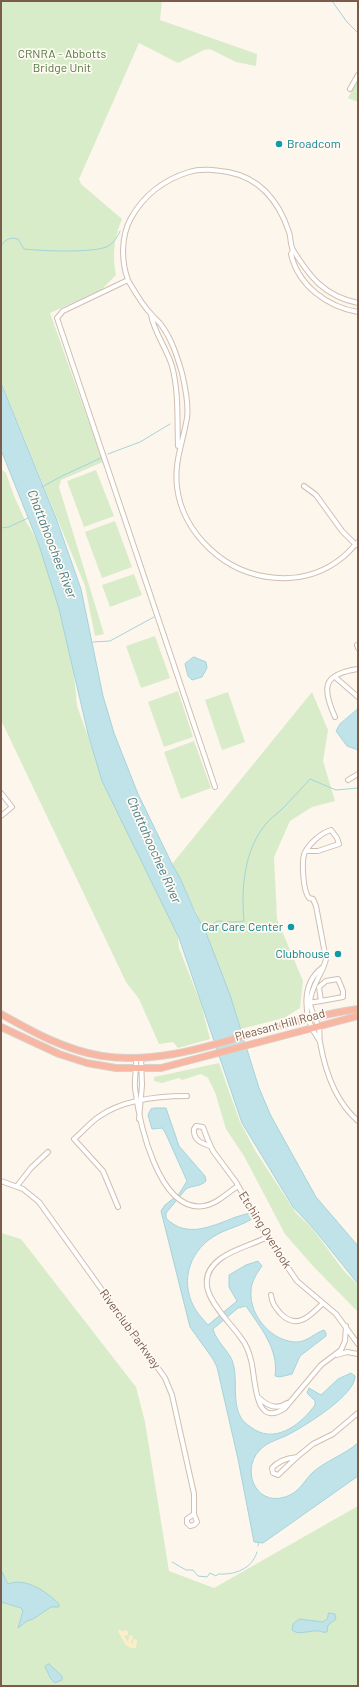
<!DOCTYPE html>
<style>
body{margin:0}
#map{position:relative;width:359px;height:1687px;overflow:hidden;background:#fdf6ec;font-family:Barlow,sans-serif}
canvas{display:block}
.frame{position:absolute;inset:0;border:2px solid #7a5c4d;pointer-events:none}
</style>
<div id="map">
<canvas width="359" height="1687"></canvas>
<div class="frame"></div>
</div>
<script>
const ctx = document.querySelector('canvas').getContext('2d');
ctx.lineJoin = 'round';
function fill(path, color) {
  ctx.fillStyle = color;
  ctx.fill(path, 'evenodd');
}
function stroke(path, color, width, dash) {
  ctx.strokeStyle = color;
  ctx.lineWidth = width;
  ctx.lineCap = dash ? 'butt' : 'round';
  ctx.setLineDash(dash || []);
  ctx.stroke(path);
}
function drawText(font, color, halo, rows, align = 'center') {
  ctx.font = font + ' Barlow,sans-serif';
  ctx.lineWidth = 3.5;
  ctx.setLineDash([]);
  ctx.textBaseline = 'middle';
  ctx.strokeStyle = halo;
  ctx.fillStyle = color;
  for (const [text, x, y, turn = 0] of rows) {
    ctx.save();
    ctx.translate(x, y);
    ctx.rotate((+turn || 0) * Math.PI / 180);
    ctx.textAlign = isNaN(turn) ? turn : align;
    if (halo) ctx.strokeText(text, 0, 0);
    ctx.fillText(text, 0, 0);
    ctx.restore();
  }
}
const green = new Path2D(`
 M 1,1 L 162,1 L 160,20 L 257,54 L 256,66 L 236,62 L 210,49 L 204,50 L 178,63 L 139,43 L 79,179 L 81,184 L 122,219 C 114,237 112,256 116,275 L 101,290 L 50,313 L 103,462 L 61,480 L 59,487 L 104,634 L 95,636 L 85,586 L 1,382 Z
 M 358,79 L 358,102 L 348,98 Z
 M 1,469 L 6,473 L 14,496 L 24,518 L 49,561 L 72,654 L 77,706 L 95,756 L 176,919 L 179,948 L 201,1004 L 210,1039 L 178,1048 L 173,1042 L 159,1044 L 139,999 L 126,982 L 1,720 Z
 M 96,470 L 114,516 L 84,527 L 67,481 Z
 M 115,521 L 132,567 L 102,578 L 85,532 Z
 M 134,574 L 142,595 L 110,607 L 102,585 Z
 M 155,636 L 170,678 L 141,688 L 126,646 Z
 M 178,691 L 193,737 L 164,747 L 148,702 Z
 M 228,692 L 245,742 L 222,750 L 205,700 Z
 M 312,692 L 328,730 L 323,761 L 335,801 L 312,807 L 290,821 L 274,857 L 277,919 L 303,981 L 300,1008 L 284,1018 L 241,1029 L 205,930 L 172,864 Z
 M 194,741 L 211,788 L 181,799 L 164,752 Z
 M 219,1063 L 240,1122 L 256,1152 L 296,1213 L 312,1228 L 344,1271 L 358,1285 L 358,1312 L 312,1265 L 285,1234 L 244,1156 L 226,1129 L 215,1092 L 208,1078 L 201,1074 L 182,1080 L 179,1078 L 162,1083 L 154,1081 L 154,1077 Z
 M 1,1233 L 21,1239 L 136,1387 L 145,1422 L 169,1571 L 214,1588 L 358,1506 L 358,1686 L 1,1686 Z`);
const sand = new Path2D(`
 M 120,1629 L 122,1632 L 125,1630 L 128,1631 L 128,1635 L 124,1636 L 128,1642 L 129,1636 L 132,1635 L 133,1639 L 131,1641 L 132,1645 L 134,1639 L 137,1640 L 136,1648 C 124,1650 123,1637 118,1632 Z`);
const water = new Path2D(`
 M 1,383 L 56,518 L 81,589 L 103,696 L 114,733 L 138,794 L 172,864 L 180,878 L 195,912 L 205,930 L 230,995 L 259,1088 L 271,1116 L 316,1197 L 358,1246 L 358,1284 L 313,1228 L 293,1207 L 242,1123 L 179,938 L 102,781 L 88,734 L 59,609 L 39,545 L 1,450 Z
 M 194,657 L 206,662 L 207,668 L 202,677 L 192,680 L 188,676 L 185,664 Z
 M 358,709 L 358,750 L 347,746 L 336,731 L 340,724 Z
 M 155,1108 L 166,1108 L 179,1146 L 205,1176 L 206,1181 C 200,1187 193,1185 186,1189 L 166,1213 L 166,1218 C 187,1240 214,1225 236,1217 C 244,1214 250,1214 257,1210 L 259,1213 C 249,1224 231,1227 218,1234 C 191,1248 179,1279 194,1307 C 197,1313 203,1319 207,1324 L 208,1325 L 237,1301 L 229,1287 L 229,1275 L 246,1265 L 258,1261 L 262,1266 C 257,1273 251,1282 251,1291 C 249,1316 273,1343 298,1342 C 308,1341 315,1333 324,1330 L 326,1333 L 326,1336 L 300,1356 L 292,1374 L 280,1377 L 275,1376 C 279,1349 260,1327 246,1306 L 238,1308 L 213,1329 C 216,1341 227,1349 232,1360 C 239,1378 231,1401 241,1418 C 244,1423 251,1427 255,1430 C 278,1443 302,1423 315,1405 L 315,1401 L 307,1393 L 309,1388 L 321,1395 L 338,1379 L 351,1373 L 355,1376 C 356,1394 308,1424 293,1432 C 284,1438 272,1440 263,1447 C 239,1466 254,1507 285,1497 C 299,1493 303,1482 312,1473 C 325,1461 344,1455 358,1443 L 358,1476 L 263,1543 L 254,1542 L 238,1459 L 217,1367 L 213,1359 L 190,1327 L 161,1211 L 165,1205 L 179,1194 L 187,1181 L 165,1132 L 162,1128 L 152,1129 L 148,1115 L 151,1109 Z
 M 1,1570 L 8,1584 C 26,1577 47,1592 59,1604 L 59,1607 L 51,1607 L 33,1619 L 27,1621 L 18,1628 L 23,1611 L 21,1608 L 1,1602 Z
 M 329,1613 L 335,1614 L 336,1619 L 328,1625 L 327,1632 C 322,1633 322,1631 318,1631 C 309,1630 299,1636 292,1630 L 293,1624 L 299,1619 L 323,1622 L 327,1619 Z
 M 49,1664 L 62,1676 L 62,1680 L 55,1683 L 51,1679 L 45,1667 Z`);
const stream = new Path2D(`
 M 332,1 L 347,22 L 358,33
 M 1,246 C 5,239 11,237 18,239 L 24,249 C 41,251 91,253 106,247 C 113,244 117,238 120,231
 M 108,454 L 140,442 L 170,424
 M 42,487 L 62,476 L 101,458
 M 1,528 L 9,527 L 28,518
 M 93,642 L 110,641 L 154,617
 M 204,930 L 217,921 L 234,922 L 244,921 C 241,889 244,851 265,825 C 269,819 276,815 281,810 C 291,800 300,790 310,779 L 336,790 L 358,788
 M 258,1546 L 259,1542
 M 172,1562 L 186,1570 L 193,1570 L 198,1576 L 207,1577 L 210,1573 L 216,1576 L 218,1574 C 235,1575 252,1569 257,1552`);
const minor = new Path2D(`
 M 350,89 L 358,75
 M 293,250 L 291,254 C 298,285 327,307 358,312
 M 128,280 L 63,311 L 57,318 L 215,787
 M 358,303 C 324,296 310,277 293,250 C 290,245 291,237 289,232 C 279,202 260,178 228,172 C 215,170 201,168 189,172 C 163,180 144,195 131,218 C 121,236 121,261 128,280 C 135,292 142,305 152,315 C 155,319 159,321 162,326 C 172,340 177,356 182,373 C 185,386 189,404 187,418 C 183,442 174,462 177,487 C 180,512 192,532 210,549 C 245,582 303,590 343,557 C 348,553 353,547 358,542
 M 151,315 C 154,332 167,349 172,366 C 179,392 177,419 178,446
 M 304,486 L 316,495 L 342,531 L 356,545
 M 357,645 L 358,648
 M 335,677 L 358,697
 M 335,717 C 322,688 322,674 358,669
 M 348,780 L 358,774
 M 1,793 L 12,807 L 1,816
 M 306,851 L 318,851 L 339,844 L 337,838 L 331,830 C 321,833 310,843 305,852 C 301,860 303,891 309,898 L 313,899 L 316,906 L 326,959 C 323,974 311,985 310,1002 C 310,1010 316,1019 319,1028 C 320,1033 319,1037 320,1042 C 325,1071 336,1102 358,1121
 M 338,979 L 343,991 L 343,997 L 321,1001 L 319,987 L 326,981 Z
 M 308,1003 L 321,1001
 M 319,1040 C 303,1018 300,984 323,967
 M 136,1058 C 137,1068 134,1078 135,1088 C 139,1121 158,1213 204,1206 C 217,1204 227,1193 238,1186
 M 139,1119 L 142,1085 L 141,1057
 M 210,1146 C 201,1143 193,1140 194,1129 L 196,1126 L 203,1127 C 206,1136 209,1143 213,1151 L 236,1182 L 267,1237 L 297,1281 L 336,1314 L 358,1344
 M 1,1181 L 23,1189 L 39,1202 L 165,1378 L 172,1395 L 194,1494 L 194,1514 L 197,1522 L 194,1525 L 190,1526 L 187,1523 L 187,1519 L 194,1514
 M 17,1186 L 31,1168 L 48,1152
 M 118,1207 L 103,1171 L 74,1139 C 83,1132 90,1122 100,1116 C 123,1100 159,1096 187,1096
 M 267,1237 C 252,1245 233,1249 220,1259 C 186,1285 226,1316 241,1338 C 246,1344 249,1352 251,1360 C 256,1377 253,1430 285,1408 L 321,1365 L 341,1350 L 345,1341 L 346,1326
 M 271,1295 C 272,1304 276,1308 281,1314 C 297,1330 310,1316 322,1304
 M 337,1355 L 347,1352 L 358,1354
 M 258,1397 C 266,1405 276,1411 287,1403
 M 297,1457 L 313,1444 L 333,1434 L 358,1413
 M 297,1457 L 278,1475 L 273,1473 L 272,1468 C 278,1461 288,1458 297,1457 Z`);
const highway = new Path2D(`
 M 1,1014 C 33,1032 65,1050 102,1056 C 153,1064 203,1048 251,1034 C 286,1024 322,1014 358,1009
 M 1,1027 L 59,1054 L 87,1063 L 116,1068 L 161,1068 L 358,1016`);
const markers = [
 [279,144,4,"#0f9aa8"],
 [291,927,4,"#0f9aa8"],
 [338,954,4,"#0f9aa8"]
];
const parkNames = [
 ["CRNRA - Abbotts",62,54],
 ["Bridge Unit",62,68]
];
const cultureNames = [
 ["Broadcom",287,144,"left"],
 ["Car Care Center",283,927],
 ["Clubhouse",330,954]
];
const streetNames = [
 ["Pleasant Hill Road",280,1025,-15],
 ["Etching Overlook",265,1230,58],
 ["Riverclub Parkway",130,1329,54]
];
const waterNames = [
 ["Chattahoochee River",52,544,69],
 ["Chattahoochee River",154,850,66]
];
fill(green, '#d8ecc9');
fill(sand, '#fcefc7');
fill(water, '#bfe3e8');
stroke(water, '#a5d3da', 1);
stroke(stream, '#a5d3da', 1);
stroke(minor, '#d1beb0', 6);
stroke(highway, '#dad1cd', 8);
stroke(minor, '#fff', 4);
stroke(highway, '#f7b7a3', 6);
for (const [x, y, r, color] of markers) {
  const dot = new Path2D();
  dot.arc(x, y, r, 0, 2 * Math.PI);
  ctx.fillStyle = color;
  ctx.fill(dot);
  stroke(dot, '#fffaf3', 1.5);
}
drawText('12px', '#537a41', '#fffaf3', parkNames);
drawText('12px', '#0d838f', '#fffaf3', cultureNames, 'right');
drawText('12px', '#7a5c4d', '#fffaf3', streetNames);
drawText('italic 13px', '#437c86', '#fffaf3', waterNames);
</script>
